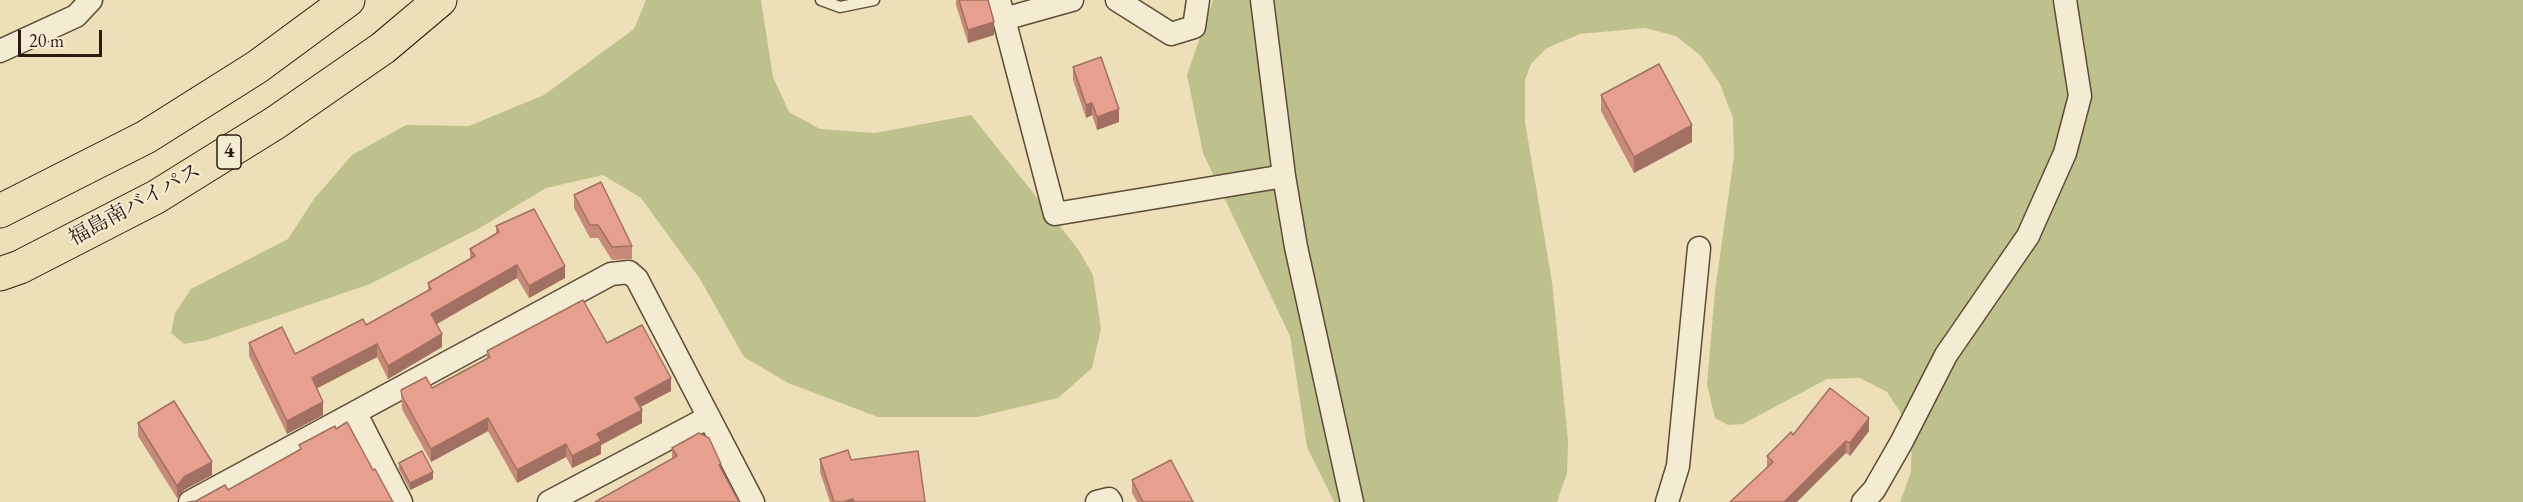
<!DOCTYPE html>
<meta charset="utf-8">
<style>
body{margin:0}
#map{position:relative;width:2523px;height:502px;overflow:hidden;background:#ede0b9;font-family:"EB Garamond",serif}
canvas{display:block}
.scale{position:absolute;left:18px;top:30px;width:84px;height:27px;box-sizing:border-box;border:3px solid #2b1a0d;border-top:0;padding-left:8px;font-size:18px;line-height:21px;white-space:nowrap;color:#2b1a0d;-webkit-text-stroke:4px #f3ebd2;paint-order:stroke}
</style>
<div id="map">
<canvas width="2523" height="502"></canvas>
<div class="scale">20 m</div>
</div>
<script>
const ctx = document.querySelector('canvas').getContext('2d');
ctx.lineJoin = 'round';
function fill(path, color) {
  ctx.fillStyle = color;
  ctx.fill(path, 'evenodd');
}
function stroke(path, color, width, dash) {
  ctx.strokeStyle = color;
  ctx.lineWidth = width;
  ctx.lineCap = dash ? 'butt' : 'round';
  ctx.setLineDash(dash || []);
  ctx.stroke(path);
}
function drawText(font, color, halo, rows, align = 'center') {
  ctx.font = font + ' "EB Garamond","Noto Serif JP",serif';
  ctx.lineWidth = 4.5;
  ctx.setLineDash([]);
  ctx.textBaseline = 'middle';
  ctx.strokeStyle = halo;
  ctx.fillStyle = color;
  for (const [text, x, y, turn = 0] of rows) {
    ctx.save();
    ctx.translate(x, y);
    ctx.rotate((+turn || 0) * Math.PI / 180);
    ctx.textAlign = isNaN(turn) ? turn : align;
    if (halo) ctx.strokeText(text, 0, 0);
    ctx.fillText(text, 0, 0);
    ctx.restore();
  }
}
const green = new Path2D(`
 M 646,0 L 761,0 L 773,77 L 789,112 L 820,129 L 875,133 L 971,115 L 1078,249 L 1093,275 L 1101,329 L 1092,368 L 1058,398 L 977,417 L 878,417 L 788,383 L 744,357 L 700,279 L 641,198 L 603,175 L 546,188 L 478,229 L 370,284 L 207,340 L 184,344 L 171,333 L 175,313 L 191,289 L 288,239 L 314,199 L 352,155 L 406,125 L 469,126 L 544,95 L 634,29 Z
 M 1213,0 L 2523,0 L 2523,502 L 1900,502 L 1911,472 L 1912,430 L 1887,392 L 1860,378 L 1827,379 L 1743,424 L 1728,425 L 1715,418 L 1707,385 L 1715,291 L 1734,156 L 1733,118 L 1720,84 L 1701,56 L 1676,36 L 1645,28 L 1580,34 L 1547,48 L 1531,64 L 1525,80 L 1525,122 L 1552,282 L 1568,440 L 1567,473 L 1557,502 L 1334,502 L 1307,447 L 1290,336 L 1203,153 L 1187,75 Z`);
const service = new Path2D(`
 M 821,0 L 840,7 L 874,0`);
const minor = new Path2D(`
 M 999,0 L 1055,214 L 1284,176
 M 1117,0 L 1171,34 L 1194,27 L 1198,0
 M 1262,0 L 1284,176 L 1296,247 L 1352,502
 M 1004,19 L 1072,0
 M 0,51 L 76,16 L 91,0
 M 356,414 L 401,502
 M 190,502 L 611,274 L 629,272 L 637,279 L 753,502
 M 549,502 L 709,417
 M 1097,502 L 1109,499 L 1111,502
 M 1667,502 L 1678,466 L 1699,248
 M 1863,502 L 1874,490 L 1901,443 L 1946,355 L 2028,236 L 2065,153 L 2080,96 L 2065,0`);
const trunk = new Path2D(`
 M 0,211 L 146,137 L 257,67 L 348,0
 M 0,274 L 20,267 L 156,197 L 275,123 L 383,48 L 440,0`);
const wall = new Path2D(`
 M 956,0 L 988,0 L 994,35 L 968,43 L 956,5 Z
 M 1073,67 L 1119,122 L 1097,130 L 1092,115 L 1086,118 L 1073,80 Z
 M 1601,95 L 1692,142 L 1634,173 L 1601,111 Z
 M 574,195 L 632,246 L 632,259 L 612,260 L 598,238 L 590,238 L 574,208 Z
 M 496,226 L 565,278 L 529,298 L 517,278 L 437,324 L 442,347 L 388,379 L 377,357 L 317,388 L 323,415 L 287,434 L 249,356 L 249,343 L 295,354 L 366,325 L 428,291 L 428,283 L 470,259 L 470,249 L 496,234 Z
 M 607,343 L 671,391 L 640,407 L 642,423 L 601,445 L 601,454 L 572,468 L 566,457 L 517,483 L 488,431 L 431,462 L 402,409 L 401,390 L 432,388 L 487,358 L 487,351 Z
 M 138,423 L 212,475 L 184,490 L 177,498 L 138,436 Z
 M 1869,431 L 1850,456 L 1846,453 L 1767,468 L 1767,456 L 1793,435 Z
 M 672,448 L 721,468 L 672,459 Z
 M 820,459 L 851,460 L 925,502 L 830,502 L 820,472 Z
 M 399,463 L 433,479 L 410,490 L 399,469 Z
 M 1132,480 L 1193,502 L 1137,502 L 1132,493 Z`);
const shadedWall = new Path2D(`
 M 994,22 L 994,35 L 968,43 L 968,30 Z
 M 1092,103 L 1092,115 L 1086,118 L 1086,105 Z
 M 1119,109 L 1119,122 L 1097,130 L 1097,117 Z
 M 1692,125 L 1692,142 L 1634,173 L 1634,157 Z
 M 517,265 L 517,278 L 431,327 L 431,314 Z
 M 565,266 L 565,278 L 529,298 L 529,286 Z
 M 442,334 L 442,347 L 388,379 L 388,366 Z
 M 377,344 L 377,357 L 312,391 L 312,378 Z
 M 671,378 L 671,391 L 635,410 L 635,398 Z
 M 323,402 L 323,415 L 287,434 L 287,421 Z
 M 642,410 L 642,423 L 601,445 L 601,454 L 572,468 L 572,456 L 597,434 Z
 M 488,418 L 488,431 L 431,462 L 431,449 Z
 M 1869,418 L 1869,431 L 1850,456 L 1850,443 Z
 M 1846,441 L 1846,453 L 1797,502 L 1784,502 Z
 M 566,444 L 566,457 L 517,483 L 517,470 Z
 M 212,462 L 212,475 L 184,490 L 177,498 L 177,486 L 184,477 Z
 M 433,472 L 433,479 L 410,490 L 410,483 Z
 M 853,499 L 853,502 L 843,502 Z`);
const building = new Path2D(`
 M 959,0 L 988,0 L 994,22 L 968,30 Z
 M 1101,57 L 1119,109 L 1097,117 L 1092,103 L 1086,105 L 1073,67 Z
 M 1659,64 L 1692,125 L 1634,157 L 1601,95 Z
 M 601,182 L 632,246 L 612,247 L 598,225 L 590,225 L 574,195 Z
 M 534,209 L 565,266 L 529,286 L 517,265 L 431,314 L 442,334 L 388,366 L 377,344 L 312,378 L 323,402 L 287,421 L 249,343 L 282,327 L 295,354 L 363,319 L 366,325 L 431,289 L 428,283 L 475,256 L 470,249 L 499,232 L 496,226 Z
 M 583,300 L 607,343 L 642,325 L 671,378 L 635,398 L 642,410 L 597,434 L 601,441 L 572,456 L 566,444 L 517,470 L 488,418 L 431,449 L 402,396 L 401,390 L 426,377 L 432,388 L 490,357 L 487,351 Z
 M 1830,388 L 1869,418 L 1850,443 L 1846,441 L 1784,502 L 1730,502 L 1773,462 L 1767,456 L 1791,432 L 1793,435 Z
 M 174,401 L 212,462 L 184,477 L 177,486 L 138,423 Z
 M 347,422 L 373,470 L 375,469 L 393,502 L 188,502 L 196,501 L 225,485 L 228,490 L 301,449 L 299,445 L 335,426 L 336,429 Z
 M 699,433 L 709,438 L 721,464 L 719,465 L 739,502 L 595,502 L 677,456 L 672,448 Z
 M 848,450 L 851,460 L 918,451 L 925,502 L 854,502 L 853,499 L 843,502 L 834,502 L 820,459 Z
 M 422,451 L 433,472 L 410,483 L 399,463 Z
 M 1171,460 L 1193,502 L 1143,502 L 1132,480 Z`);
const shields = [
 [229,152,24]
];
const shieldNames = [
 ["4",229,152]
];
const streetNames = [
 ["福島南バイパス",135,205,-29]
];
fill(green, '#bec18b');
stroke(service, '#5c4c38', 13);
stroke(minor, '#5c4c38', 25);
stroke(trunk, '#2b1a0d', 35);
stroke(service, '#f3ebd2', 10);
stroke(minor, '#f3ebd2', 22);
stroke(trunk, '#ede0b9', 33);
fill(wall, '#c78a79');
fill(shadedWall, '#a27063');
fill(building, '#e7a08d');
stroke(building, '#a27063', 1.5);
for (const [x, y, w] of shields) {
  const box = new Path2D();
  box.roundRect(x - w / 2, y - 17, w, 34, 4.5);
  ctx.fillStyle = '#f3ebd2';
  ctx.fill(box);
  stroke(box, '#2b1a0d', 1.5);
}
drawText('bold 20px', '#2b1a0d', null, shieldNames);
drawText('21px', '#2b1a0d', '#f3ebd2', streetNames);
</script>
